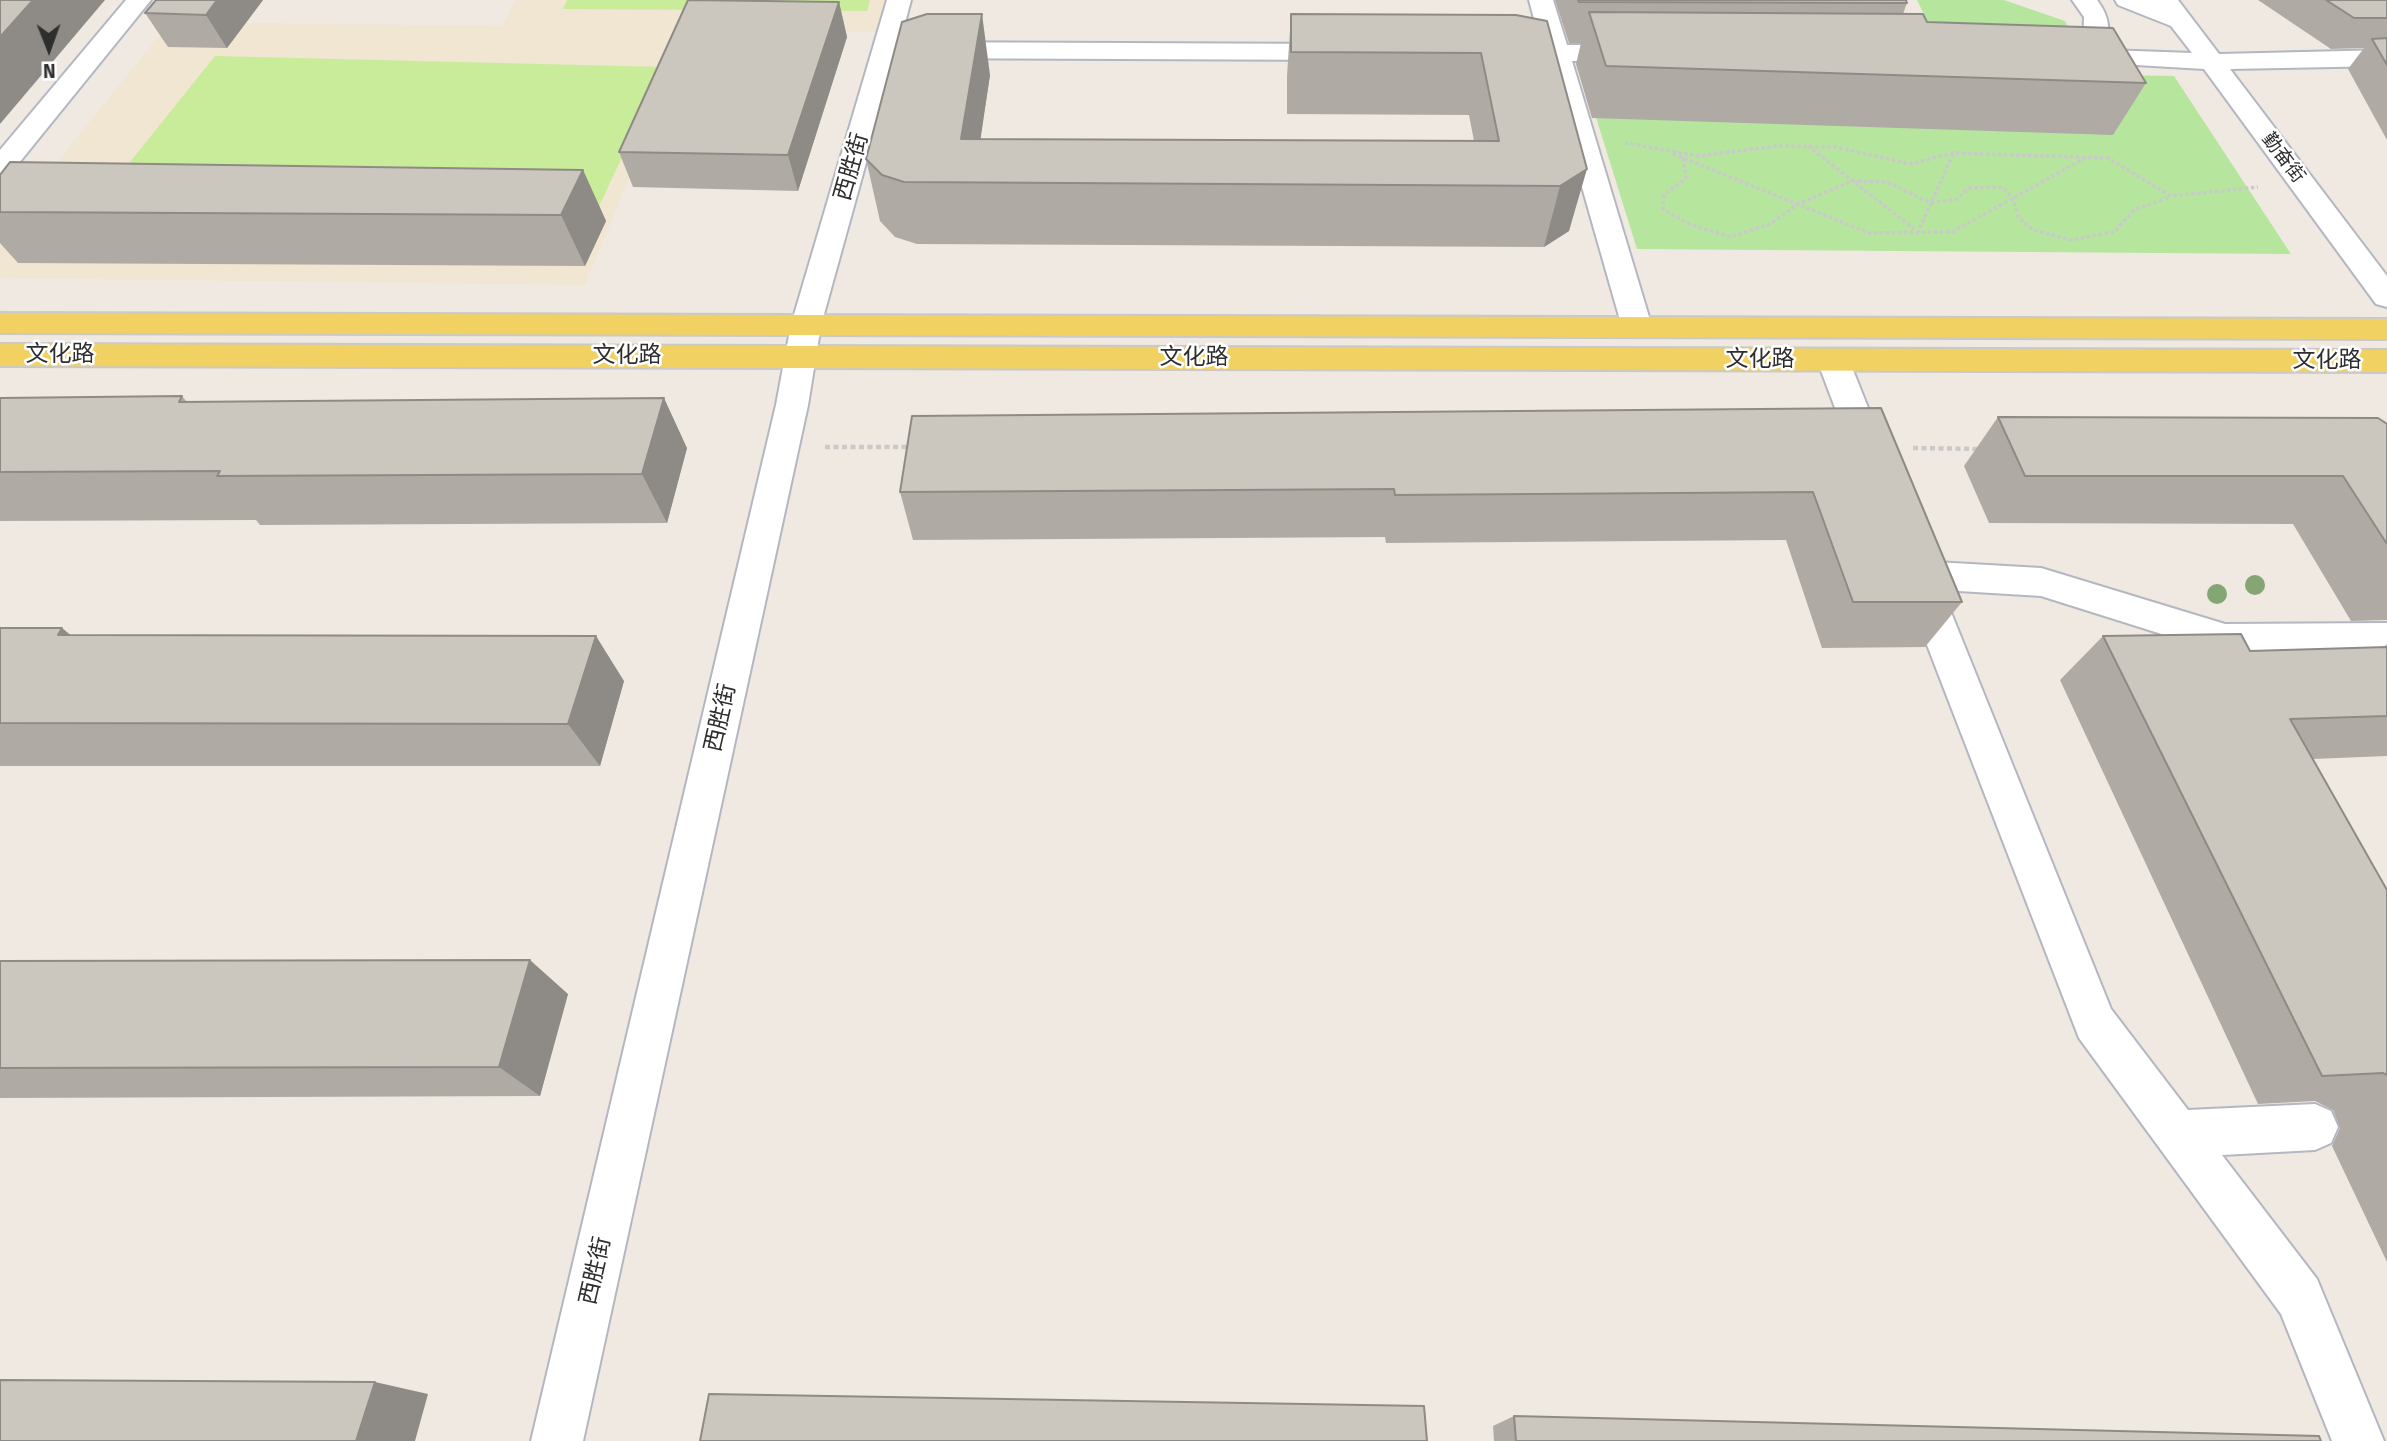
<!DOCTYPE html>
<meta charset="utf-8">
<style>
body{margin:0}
#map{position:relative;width:2387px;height:1441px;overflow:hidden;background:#efe9e1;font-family:"Fira Sans",sans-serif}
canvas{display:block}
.north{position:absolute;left:14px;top:14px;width:70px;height:70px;-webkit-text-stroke:5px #fff;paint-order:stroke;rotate:179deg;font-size:19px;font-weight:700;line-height:28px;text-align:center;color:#2e2e2e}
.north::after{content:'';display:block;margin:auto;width:24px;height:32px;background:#2e2e2e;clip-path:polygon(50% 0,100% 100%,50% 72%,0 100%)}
</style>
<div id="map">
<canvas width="2387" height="1441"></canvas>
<div class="north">N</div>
</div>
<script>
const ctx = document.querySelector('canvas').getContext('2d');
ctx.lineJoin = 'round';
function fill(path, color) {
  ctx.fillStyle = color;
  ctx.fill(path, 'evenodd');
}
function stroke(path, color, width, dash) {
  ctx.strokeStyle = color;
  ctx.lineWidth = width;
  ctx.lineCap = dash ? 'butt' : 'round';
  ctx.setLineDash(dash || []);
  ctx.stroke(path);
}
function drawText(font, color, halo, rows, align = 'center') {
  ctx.font = font + ' "Fira Sans","Noto Sans SC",sans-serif';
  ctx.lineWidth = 5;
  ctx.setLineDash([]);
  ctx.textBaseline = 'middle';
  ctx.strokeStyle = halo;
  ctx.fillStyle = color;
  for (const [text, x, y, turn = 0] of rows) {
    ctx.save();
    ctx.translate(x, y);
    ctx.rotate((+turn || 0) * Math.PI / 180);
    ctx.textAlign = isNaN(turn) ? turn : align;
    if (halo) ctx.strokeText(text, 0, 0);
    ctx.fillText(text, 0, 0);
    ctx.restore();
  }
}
const education = new Path2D(`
 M 516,0 L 890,0 L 882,32 L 690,30 L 585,285 L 0,278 L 0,233 L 170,22 L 502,26 Z`);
const green = new Path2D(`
 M 1917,0 L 2004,0 L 2065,21 L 2073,37 L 1935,37 Z
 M 1580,66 L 2174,76 L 2291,254 L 1637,249 Z`);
const pitch = new Path2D(`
 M 567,0 L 870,0 L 867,11 L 563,9 Z
 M 215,56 L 664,67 L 595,215 L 98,202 Z`);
const pathFar1 = new Path2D(`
 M 1625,143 L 1699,156 L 1776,146 L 1835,147 L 1910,164 L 1953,153 L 2108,158 L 2171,196 L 2258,187
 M 1808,146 L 1918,232 L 1953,154
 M 1673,154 L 1869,233 L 1952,232 L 2085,158
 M 1683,158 L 1686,178 L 1664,195 L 1663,209 L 1689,224 L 1731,237 L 1770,224 L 1798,204 L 1852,181 L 1887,182 L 1931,203 L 1957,199 L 1969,188 L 2002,187 L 2013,198 L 2018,217 L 2033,230 L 2071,240 L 2114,232 L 2134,210 L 2170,197`);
const path = new Path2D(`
 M 825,447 L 910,447
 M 1913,448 L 1981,449`);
const minor = new Path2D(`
 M 126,0 L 151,0 L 10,174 L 0,177 L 0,150 Z
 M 887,0 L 911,0 L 900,42 L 1342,44 L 1351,47 L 1355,52 L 1351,57 L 1342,60 L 895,58 L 821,325 L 808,405 L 583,1441 L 531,1441 L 776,405 L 791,325 Z
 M 1529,0 L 1553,0 L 1567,45 L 1629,45 L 1638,48 L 1642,53 L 1638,58 L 1629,61 L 1572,61 L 1652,327 L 1648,334 L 1637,337 L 1626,334 L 1622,327 L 1546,61 L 1494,58 L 1490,53 L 1494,48 L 1541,45 Z
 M 2072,0 L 2097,0 C 2110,17 2109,28 2108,50 L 2192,53 L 2171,26 L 2118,5 L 2115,0 L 2178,0 L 2219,54 L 2387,50 L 2387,66 L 2230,69 L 2387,276 L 2387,307 L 2376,304 L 2204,69 L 2068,61 L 2064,56 L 2068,51 L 2083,49 L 2084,17 Z
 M 1833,349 L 1844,352 L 1849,360 L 1888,458 L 1883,467 L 1871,470 L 1859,467 L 1854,458 L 1817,360 L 1822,352 Z
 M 1918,561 L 2041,568 L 2225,624 L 2387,623 L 2387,653 L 2225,654 L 2041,596 L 1942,590 L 2111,1009 L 2188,1110 L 2315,1104 L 2331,1111 L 2338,1127 L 2331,1143 L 2315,1150 L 2222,1155 L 2317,1279 L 2384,1441 L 2332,1441 L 2281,1314 L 2079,1038 L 1900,575 L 1905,565 Z`);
const major = new Path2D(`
 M 0,313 L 2387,319 L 2387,339 L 0,333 Z
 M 0,344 L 2387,350 L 2387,372 L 0,366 Z`);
const trees = [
 [2255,585],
 [2217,594]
];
const wall = new Path2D(`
 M 156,0 L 263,0 L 227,48 L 168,47 L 145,13 Z
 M 1555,0 L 1906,0 L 1907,3 L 1903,14 L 1927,22 L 2146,83 L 2113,135 L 1592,118 L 1576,64 L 1581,43 L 1569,43 Z
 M 2258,0 L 2387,0 L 2387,140 L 2348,69 L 2364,48 L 2331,49 Z
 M 839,2 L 847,37 L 798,191 L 633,187 L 619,152 Z
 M 1291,14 L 1547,21 L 1569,231 L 1544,247 L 917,244 L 895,237 L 880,221 L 866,159 L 990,75 L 980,139 L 1474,141 L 1469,115 L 1287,114 L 1287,76 Z
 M 583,170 L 606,221 L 585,266 L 18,263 L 0,243 L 0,175 Z
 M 182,396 L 187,402 L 687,448 L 667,523 L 260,525 L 256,520 L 0,521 L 0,398 Z
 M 1881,408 L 1962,602 L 1925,647 L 1822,648 L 1786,540 L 1386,543 L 1385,537 L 913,540 L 900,492 Z
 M 1998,417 L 2387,424 L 2387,620 L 2351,621 L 2293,524 L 1989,523 L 1964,466 Z
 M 0,628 L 71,635 L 624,681 L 600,766 L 0,766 Z
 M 2103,636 L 2250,651 L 2384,647 L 2387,644 L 2387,756 L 2312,759 L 2387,890 L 2387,1262 L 2332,1146 L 2340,1128 L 2333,1110 L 2315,1101 L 2258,1104 L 2060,680 Z
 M 0,961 L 568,994 L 540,1096 L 0,1098 Z
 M 1514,1416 L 2321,1441 L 1494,1441 L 1493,1426 Z`);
const shadedWall = new Path2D(`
 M 33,0 L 105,0 L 0,124 L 0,37 Z
 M 217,0 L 263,0 L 227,48 L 206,15 Z
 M 839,2 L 847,37 L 798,191 L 788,155 Z
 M 982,14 L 990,75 L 974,183 L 961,139 Z
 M 1587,169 L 1569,231 L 1544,247 L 1560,186 Z
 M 583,170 L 606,221 L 585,266 L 561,215 Z
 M 664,398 L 687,448 L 667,523 L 642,474 Z
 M 62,628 L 117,673 L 58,635 Z
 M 596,636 L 624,681 L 600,766 L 568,724 Z
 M 530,960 L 568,994 L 540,1096 L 499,1067 Z
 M 375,1382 L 428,1394 L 415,1441 L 356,1441 Z`);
const building = new Path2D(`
 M 0,0 L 33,0 L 0,37 Z
 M 156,0 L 217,0 L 206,15 L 145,13 Z
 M 688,0 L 839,2 L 788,155 L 619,152 Z
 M 1578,0 L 1906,0 L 1907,3 L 1579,2 Z
 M 2326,0 L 2387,0 L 2387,18 L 2354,18 Z
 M 1589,12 L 1923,14 L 1927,22 L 2113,28 L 2146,83 L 1606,66 Z
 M 927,14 L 982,14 L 961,139 L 1499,141 L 1481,53 L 1291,52 L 1291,14 L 1516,15 L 1547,21 L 1587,169 L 1560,186 L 904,182 L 882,175 L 866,159 L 902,22 Z
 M 2387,38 L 2387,65 L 2372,39 Z
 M 10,162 L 583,170 L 561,215 L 0,212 L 0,175 Z
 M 182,396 L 179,402 L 664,398 L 642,474 L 217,476 L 220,471 L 0,472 L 0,398 Z
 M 1881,408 L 1962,602 L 1853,602 L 1813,492 L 1395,495 L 1394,489 L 900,492 L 912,416 Z
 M 1998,417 L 2378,418 L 2387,424 L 2387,544 L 2343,476 L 2025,476 Z
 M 0,628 L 62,628 L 58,635 L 596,636 L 568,724 L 0,723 Z
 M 2241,634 L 2250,651 L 2387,647 L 2387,716 L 2290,719 L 2387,890 L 2387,1075 L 2383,1073 L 2322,1076 L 2103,636 Z
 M 530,960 L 499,1067 L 0,1068 L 0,961 Z
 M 0,1380 L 375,1382 L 356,1441 L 0,1441 Z
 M 709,1394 L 1424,1406 L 1427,1441 L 700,1441 Z
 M 1514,1416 L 2319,1436 L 2321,1441 L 1516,1441 Z`);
const farStreetnames = [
 ["勤奋街",2283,158,53]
];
const streetNames = [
 ["西胜街",852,167,-74],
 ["文化路",60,355],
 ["文化路",627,356],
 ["文化路",1194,358],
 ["文化路",1760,360],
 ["文化路",2327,361],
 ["西胜街",721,718,-77],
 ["西胜街",596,1271,-77]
];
fill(education, '#f0e6d1');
fill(green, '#b6e59e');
fill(pitch, '#c9ec9a');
stroke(minor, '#b4b7c1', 4);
stroke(major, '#c9c9c9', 4);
stroke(pathFar1, '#c9c9c9', 3.5, [3.5, 2.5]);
stroke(path, '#c9c9c9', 4.5, [5, 3.5]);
fill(minor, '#fff');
fill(major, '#f2d163');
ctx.fillStyle = '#84a574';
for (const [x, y] of trees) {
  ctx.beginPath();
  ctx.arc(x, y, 10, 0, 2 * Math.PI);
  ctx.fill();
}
fill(wall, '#afaba4');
fill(shadedWall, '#8e8b86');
fill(building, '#cbc7bf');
stroke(building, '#8e8b86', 2);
drawText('19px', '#2e2e2e', '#fff', farStreetnames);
drawText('23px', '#2e2e2e', '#fff', streetNames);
</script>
